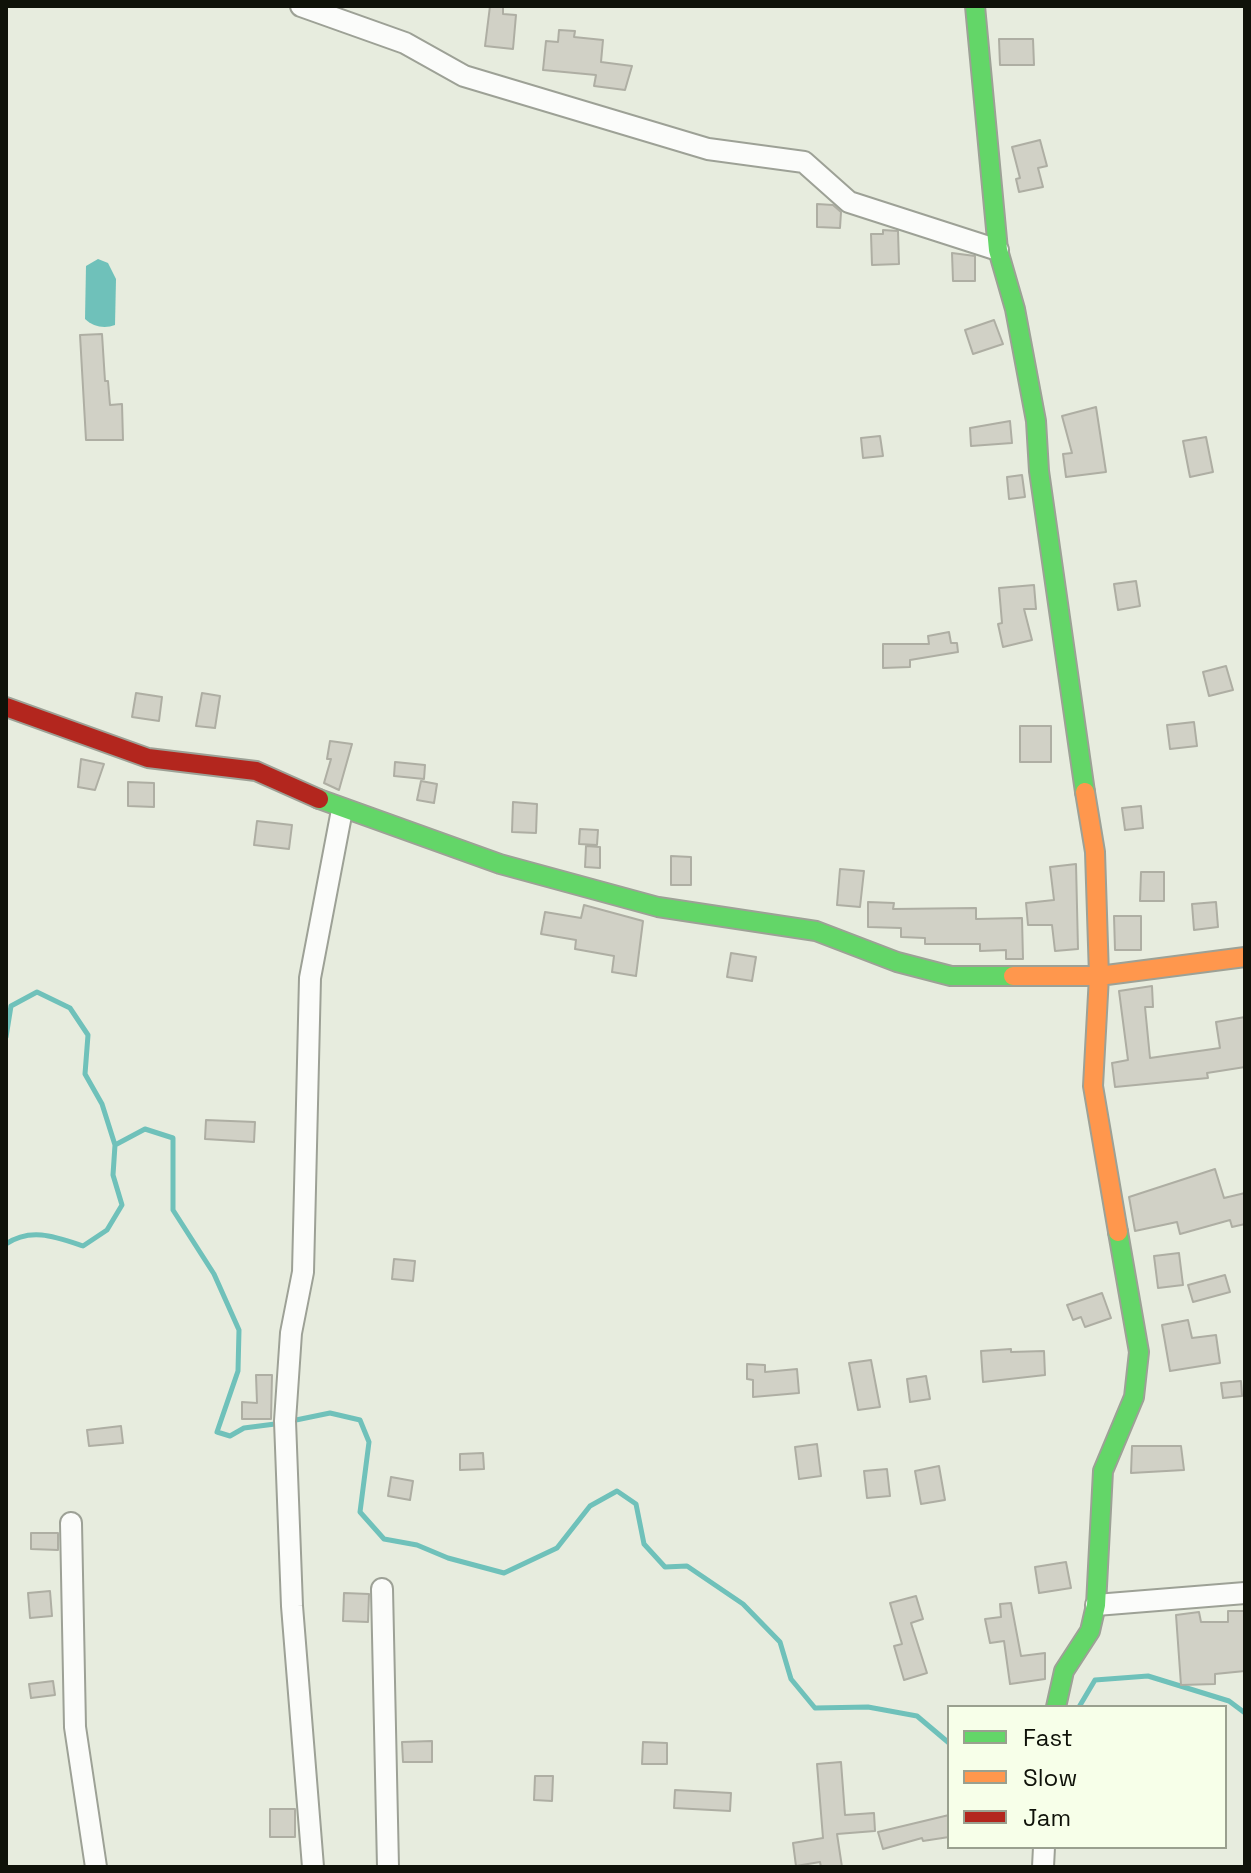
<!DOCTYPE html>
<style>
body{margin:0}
#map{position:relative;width:1251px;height:1873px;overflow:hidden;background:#e7ecde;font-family:"Space Grotesk",sans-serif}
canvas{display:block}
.frame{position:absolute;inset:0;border:8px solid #0f1209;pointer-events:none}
.legend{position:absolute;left:947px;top:1705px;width:280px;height:144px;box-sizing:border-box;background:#f7ffe9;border:2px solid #9aa08f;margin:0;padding:10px 14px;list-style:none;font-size:24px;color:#0f1209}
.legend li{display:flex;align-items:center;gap:16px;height:40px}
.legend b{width:40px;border:2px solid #9aa08f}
</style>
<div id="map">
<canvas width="1251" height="1873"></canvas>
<div class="frame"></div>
<ul class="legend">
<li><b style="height:10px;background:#63d668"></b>Fast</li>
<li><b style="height:10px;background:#ff974d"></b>Slow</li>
<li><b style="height:10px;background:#b3261e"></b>Jam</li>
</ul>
</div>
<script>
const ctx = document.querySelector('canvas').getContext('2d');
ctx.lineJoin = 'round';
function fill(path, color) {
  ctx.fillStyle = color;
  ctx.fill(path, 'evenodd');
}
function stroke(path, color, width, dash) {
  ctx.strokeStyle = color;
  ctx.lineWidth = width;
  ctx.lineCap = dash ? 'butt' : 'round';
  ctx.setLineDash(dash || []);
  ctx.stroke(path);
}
const water = new Path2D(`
 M 98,259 L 108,263 L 116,279 L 115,325 C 105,329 93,327 85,319 L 86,266 Z`);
const stream = new Path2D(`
 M 6,1037 L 11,1006 L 37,992 L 70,1008 L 88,1035 L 85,1074 L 102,1104 L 115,1145
 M 6,1244 C 31,1227 56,1237 83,1246 L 107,1230 L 122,1205 L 113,1175 L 115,1145 L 145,1129 L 173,1138 L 173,1210 L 214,1274 L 239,1330 L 238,1371 L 217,1432 L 230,1436 L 244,1428 L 275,1424
 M 296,1420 L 330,1413 L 360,1420 L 369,1442 L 360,1512 L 384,1539 L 417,1545 L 448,1558 L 504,1573 L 557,1548 L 590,1506 L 617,1491 L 636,1504 L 644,1544 L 665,1567 L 687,1566 L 743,1604 L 780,1642 L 791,1679 L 815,1708 L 868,1707 L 917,1716 L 949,1743
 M 1079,1707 L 1095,1680 L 1148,1676 L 1229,1701 L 1245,1713`);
const building = new Path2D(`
 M 490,6 L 503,6 L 503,14 L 516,15 L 513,49 L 485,46 Z
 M 559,30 L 575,31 L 574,37 L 603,40 L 601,62 L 632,66 L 625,90 L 594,86 L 596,75 L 543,70 L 546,41 L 558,42 Z
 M 999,39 L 1033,39 L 1034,65 L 1000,65 Z
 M 1040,140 L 1047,166 L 1038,168 L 1043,187 L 1019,192 L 1016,179 L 1020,178 L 1012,147 Z
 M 817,204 L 833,205 L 841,212 L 840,228 L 817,227 Z
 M 883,230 L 898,231 L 899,264 L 872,265 L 871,234 L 883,234 Z
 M 952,253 L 975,256 L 975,281 L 953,281 Z
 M 994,320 L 1003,344 L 973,354 L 965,330 Z
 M 102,334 L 105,381 L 108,381 L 110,405 L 122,404 L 123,440 L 86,440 L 80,335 Z
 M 1096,407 L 1106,472 L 1066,477 L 1063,454 L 1072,453 L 1062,416 Z
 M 1010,421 L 1012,443 L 971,446 L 970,428 Z
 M 880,436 L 883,456 L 863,458 L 861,438 Z
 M 1206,437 L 1213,472 L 1190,477 L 1183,441 Z
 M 1022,475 L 1025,497 L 1009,499 L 1007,477 Z
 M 1136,581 L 1140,606 L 1118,610 L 1114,584 Z
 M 1034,585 L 1036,609 L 1024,609 L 1032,640 L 1003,647 L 998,624 L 1002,623 L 999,588 Z
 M 949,632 L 951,643 L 957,643 L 958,652 L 910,660 L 910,667 L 883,668 L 883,644 L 929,644 L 928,636 Z
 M 1226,666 L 1233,690 L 1209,696 L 1203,672 Z
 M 136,693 L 162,697 L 159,721 L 132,717 Z
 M 202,693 L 220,696 L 215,728 L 196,726 Z
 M 1194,722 L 1197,746 L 1170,749 L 1167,725 Z
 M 1020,726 L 1051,726 L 1051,762 L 1020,762 Z
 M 330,741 L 352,744 L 339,790 L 324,783 L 331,759 L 327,759 Z
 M 81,759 L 104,764 L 95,790 L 78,787 Z
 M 395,762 L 425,765 L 424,779 L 394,776 Z
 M 421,781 L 437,784 L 434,803 L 417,800 Z
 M 128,782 L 154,783 L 154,807 L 128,806 Z
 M 513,802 L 537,804 L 536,833 L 512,832 Z
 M 1141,806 L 1143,828 L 1125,830 L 1122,808 Z
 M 257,821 L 292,825 L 289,849 L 254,845 Z
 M 580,829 L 598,830 L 597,845 L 579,844 Z
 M 586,846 L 600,847 L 600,868 L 585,867 Z
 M 671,856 L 691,857 L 691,885 L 671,885 Z
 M 1076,864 L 1078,949 L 1055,951 L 1052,925 L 1028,925 L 1026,903 L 1054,900 L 1050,867 Z
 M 840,869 L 864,871 L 860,907 L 837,905 Z
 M 1141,872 L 1164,872 L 1164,901 L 1140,901 Z
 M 868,902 L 894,903 L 893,909 L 976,908 L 976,919 L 1022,918 L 1023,959 L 1006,959 L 1006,950 L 980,951 L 980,944 L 925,944 L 925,938 L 901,937 L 901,928 L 868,927 Z
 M 1216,902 L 1218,927 L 1194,930 L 1192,904 Z
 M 584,905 L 643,921 L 636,976 L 612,972 L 614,956 L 575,949 L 576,940 L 541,934 L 545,912 L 581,918 Z
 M 1114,916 L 1141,916 L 1141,950 L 1115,950 Z
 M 731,953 L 756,957 L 752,981 L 727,977 Z
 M 1152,986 L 1153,1007 L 1145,1007 L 1150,1058 L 1220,1048 L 1216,1022 L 1245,1017 L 1245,1067 L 1207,1073 L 1208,1078 L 1115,1087 L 1112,1063 L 1128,1060 L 1119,991 Z
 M 206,1120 L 255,1122 L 254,1142 L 205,1139 Z
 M 1215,1169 L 1224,1198 L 1245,1193 L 1245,1224 L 1232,1227 L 1230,1220 L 1180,1234 L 1177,1222 L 1135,1231 L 1129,1197 Z
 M 1179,1253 L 1183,1285 L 1158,1288 L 1154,1256 Z
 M 394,1259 L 415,1261 L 413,1281 L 392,1279 Z
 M 1225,1275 L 1230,1292 L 1193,1302 L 1188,1285 Z
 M 1102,1293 L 1111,1318 L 1085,1327 L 1081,1317 L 1073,1320 L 1067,1305 Z
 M 1188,1320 L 1192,1338 L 1216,1335 L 1220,1363 L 1170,1371 L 1162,1325 Z
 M 1011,1349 L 1011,1352 L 1044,1351 L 1045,1375 L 983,1382 L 981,1351 Z
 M 871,1360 L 880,1407 L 858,1410 L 849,1363 Z
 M 747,1364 L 765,1365 L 765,1372 L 797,1369 L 799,1393 L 753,1397 L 753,1380 L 747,1379 Z
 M 256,1375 L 272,1375 L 271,1419 L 242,1419 L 242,1402 L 257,1403 Z
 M 926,1376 L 930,1399 L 910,1402 L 907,1379 Z
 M 1241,1381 L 1242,1396 L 1223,1398 L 1221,1383 Z
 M 121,1426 L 123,1443 L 89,1446 L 87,1430 Z
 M 817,1444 L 821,1476 L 799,1479 L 795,1447 Z
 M 1132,1446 L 1181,1446 L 1184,1470 L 1131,1473 Z
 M 483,1453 L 484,1469 L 460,1470 L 460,1454 Z
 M 939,1466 L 945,1500 L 921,1504 L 915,1471 Z
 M 887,1469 L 890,1496 L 867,1498 L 864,1471 Z
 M 391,1477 L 413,1481 L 410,1500 L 388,1496 Z
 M 31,1533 L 58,1533 L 58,1550 L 31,1549 Z
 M 1066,1562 L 1071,1588 L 1039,1593 L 1035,1567 Z
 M 50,1591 L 52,1616 L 30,1618 L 28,1593 Z
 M 344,1593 L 369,1594 L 368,1622 L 343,1621 Z
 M 916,1596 L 923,1619 L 911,1623 L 927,1673 L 904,1680 L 894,1646 L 902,1644 L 890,1603 Z
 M 1011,1603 L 1021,1656 L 1045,1653 L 1045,1679 L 1010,1684 L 1004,1641 L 990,1643 L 985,1619 L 1001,1617 L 1000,1604 Z
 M 1228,1611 L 1244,1611 L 1245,1671 L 1215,1674 L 1215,1684 L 1181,1685 L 1176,1615 L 1199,1612 L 1201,1622 L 1228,1622 Z
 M 53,1681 L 55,1695 L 31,1698 L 29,1684 Z
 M 432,1741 L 432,1762 L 403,1762 L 402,1742 Z
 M 643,1742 L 667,1743 L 667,1764 L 642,1764 Z
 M 841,1762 L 845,1815 L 874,1813 L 875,1831 L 837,1834 L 842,1867 L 821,1867 L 820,1862 L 796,1866 L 793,1843 L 823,1838 L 817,1764 Z
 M 535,1776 L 553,1776 L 552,1801 L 534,1800 Z
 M 675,1790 L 731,1793 L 730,1811 L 674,1808 Z
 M 270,1809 L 295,1809 L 295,1837 L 270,1837 Z
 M 949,1815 L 949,1837 L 923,1841 L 922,1838 L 883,1849 L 878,1832 Z`);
const street = new Path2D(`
 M 301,6 L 405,43 L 464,76 L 708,149 L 804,162 L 849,202 L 998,250
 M 71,1523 L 75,1727 L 96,1867
 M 382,1589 L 388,1867
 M 1096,1605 L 1245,1593
 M 313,1867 L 292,1606 L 285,1421 L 291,1333 L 303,1272 L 310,978 L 342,810
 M 1043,1867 L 1044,1847`);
const fast = new Path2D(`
 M 975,6 L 998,250 L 1015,309 L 1036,421 L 1039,471 L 1085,792
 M 319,799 L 500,864 L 658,907 L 816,931 L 897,962 L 951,976 L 1013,976
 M 1056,1707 L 1064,1671 L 1090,1631 L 1096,1605 L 1103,1471 L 1134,1397 L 1139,1352 L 1118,1232`);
const slow = new Path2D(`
 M 1085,792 L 1095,852 L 1099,976 L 1093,1086 L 1118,1232
 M 1013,976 L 1099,976 L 1245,957`);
const jam = new Path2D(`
 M 6,707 L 148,758 L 256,771 L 319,799`);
fill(water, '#6fc1ba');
stroke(stream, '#6fc1ba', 5);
fill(building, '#d1d1c6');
stroke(building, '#aeaea3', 2);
stroke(street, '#9da196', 24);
stroke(fast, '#9da196', 22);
stroke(slow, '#9da196', 22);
stroke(jam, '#9da196', 22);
stroke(street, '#fbfcfa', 20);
stroke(fast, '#63d668', 18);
stroke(slow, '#ff974d', 18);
stroke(jam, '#b3261e', 18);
</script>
